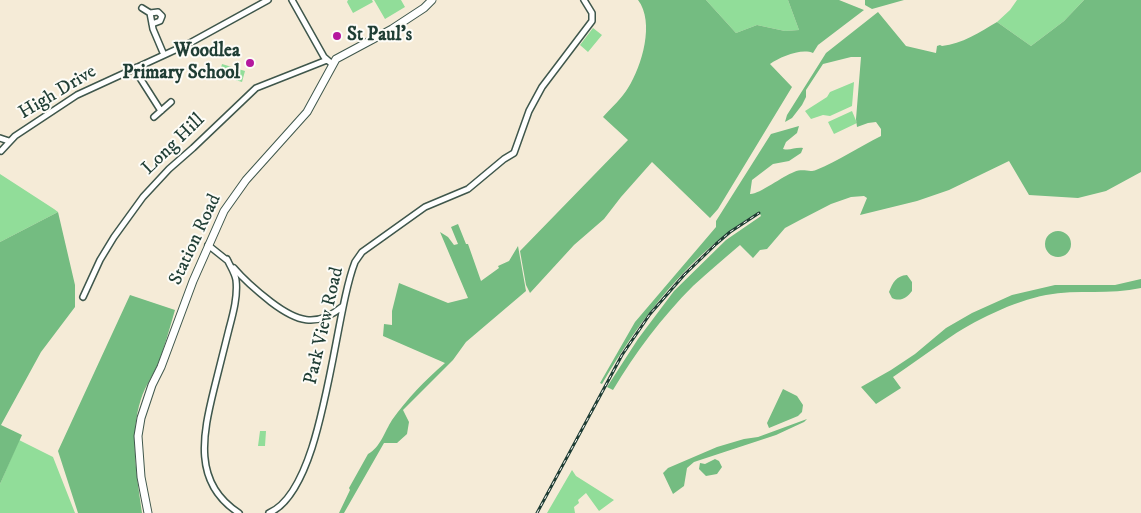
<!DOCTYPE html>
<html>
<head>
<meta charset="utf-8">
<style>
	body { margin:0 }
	canvas { display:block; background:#f5ebd7 }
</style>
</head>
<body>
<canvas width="1141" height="513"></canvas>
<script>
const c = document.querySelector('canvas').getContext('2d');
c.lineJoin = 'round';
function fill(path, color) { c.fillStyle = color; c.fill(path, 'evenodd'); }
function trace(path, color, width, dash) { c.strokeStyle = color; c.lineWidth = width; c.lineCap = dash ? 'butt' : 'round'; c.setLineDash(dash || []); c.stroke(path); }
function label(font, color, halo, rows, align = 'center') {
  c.font = font + ' "IM FELL DW Pica",serif'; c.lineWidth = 4; c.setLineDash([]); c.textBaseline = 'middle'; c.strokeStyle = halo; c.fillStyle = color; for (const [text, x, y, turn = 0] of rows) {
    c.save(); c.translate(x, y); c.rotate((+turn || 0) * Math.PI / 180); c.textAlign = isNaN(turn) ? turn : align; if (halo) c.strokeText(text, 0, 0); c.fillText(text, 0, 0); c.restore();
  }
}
const green = new Path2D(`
	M348,0H372L373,2L353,13L347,2Z
	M374,0H401L405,7L385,19Z
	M706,0H788L799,30L785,31L757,25L736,33Z
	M1017,0H1084L1064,21L1031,46L997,22L1010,10Z
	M593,28L602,35L588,52L580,45Z
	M222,64L245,71L242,82L219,75Z
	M854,82L852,106L830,116L823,115L811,119L805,111L827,97L830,92Z
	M852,111L857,123L834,134L828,122Z
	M0,174L54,209L58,212L0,242Z
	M260,431H266L265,446H258Z
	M19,440L53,457L75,513H0V484Z
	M572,470L576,476L614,500L599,511L586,493L578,500L579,503L574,507L575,513H547Z`);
const forest = new Path2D(`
	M638,0H706L736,33L757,25L785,31L799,30L788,0H839L864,10L818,45L813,53C801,48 780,57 770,64L792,87L718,209L710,218L652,162L621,197L604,219L574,245L530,293L526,285L520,251L628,140L603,117C611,108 622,98 628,88C642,66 655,22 638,0Z
	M865,0H904L872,9L865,5Z
	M1084,0H1141V172L1106,191L1078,198L1029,195L1009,161L949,190L917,201L860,215L867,198L864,196L851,197L831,204L800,220L785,228L767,249L760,250L753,258L740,245C724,259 708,272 693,286C662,317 635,353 613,390L607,387L638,339L674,291L726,240L761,216L759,212C691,252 641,317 602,384L600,383L635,322L716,227V221L771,134L799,126L797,133L786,142L783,149C790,151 795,147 803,148L801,153L789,161L773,164L752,180L750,194C758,195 783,176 794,172C804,168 809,173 816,170C838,161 859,147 881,136V129L876,122L868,123L857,127L856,119L861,57H851L823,64L806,90V97L802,105L792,118L785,122L787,115L826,53L878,12L906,46L936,53L937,46L940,45L942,46C962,44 980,32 997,22L1031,46L1064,21Z
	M58,212L75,285V307L41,352L1,425L22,435L0,484V242Z
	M458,224L466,244H468L481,281L499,268L498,266L509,261L518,246L526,291L466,342L453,360L403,410L409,422L407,434L397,443H384L344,513H339L350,490L349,488L368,454C380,448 385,431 392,420C407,399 425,380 445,363L383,336L384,324L392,325V311L399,283L448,303L468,298L440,232L448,237L454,245L458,244L451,227Z
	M1045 244a13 13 0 1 1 26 0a13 13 0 1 1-26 0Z
	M907,275L912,282V291C907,298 900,302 892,298L889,292C893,282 896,276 907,275Z
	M1141,279V288C1110,295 1078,289 1046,295C1014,301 973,321 946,340C928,352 911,365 893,377L901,388L876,404L861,387L891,370L915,354L946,328L972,313L1012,295L1055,285H1115Z
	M130,295L175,310C170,327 165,345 159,361C154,374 145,386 141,399C129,436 137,476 142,513H78L58,451Z
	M783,389L797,396L803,405L802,412L798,416L769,428L767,423Z
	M807,419L804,422L776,435L694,462L687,468L684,486L673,494L663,473L668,468L717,447L744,439L758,437Z
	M715,459L719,461L722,467L717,474L706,476L699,469L700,463L705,464Z`);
const street = new Path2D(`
	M292,0L324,57L332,64
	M142,8L150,13L153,29L164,55
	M150,13L158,12L162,16L160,21L152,24
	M137,67L140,78L161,111
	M154,117L171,102
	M0,138L9,141
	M1,151L15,136L77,95L188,44L268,0
	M208,245L228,261
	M227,259C230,266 235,273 236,280C238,296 233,314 229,329C224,349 219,369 214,389C203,434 192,483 239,513
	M234,268C245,281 257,291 271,302C296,321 316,329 343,306
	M83,297L100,260L114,237L143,197L169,169L193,148L256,88L327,60
	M269,513C325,489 333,318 355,262L362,252L425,207L468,189L504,159L514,153L529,111L542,87L592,21V13L584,0`);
const secondary = new Path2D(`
	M148,513L141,477L138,436L141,418L152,385L161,367L193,281L224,211L246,180L307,112L336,59L392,29L424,8L432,0`);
const rail = new Path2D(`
	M537,513L622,355L650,314L684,275L716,244L730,232L759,213`);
const markers = [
	[337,36,5,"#b5179e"],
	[250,63,5,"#b5179e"]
];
const poiNames = [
	["St Paul's",347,36],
	["Woodlea",240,52,"right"],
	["Primary School",240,74,"right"]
];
const streetNames = [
	["High Drive",58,93,-31],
	["Long Hill",174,145,-44],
	["Station Road",196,240,-65],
	["Park View Road",325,326,-77]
];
fill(green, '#91dd99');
fill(forest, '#74bc81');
trace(street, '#3f574c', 8);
trace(secondary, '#3f574c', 9);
trace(street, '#fff', 5);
trace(secondary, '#fff', 7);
trace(rail, '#1f3d34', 3);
trace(rail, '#fdfcf7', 1, [4]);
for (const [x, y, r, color] of markers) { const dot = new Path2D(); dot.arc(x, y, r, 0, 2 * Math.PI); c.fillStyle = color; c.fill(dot); trace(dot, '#fdfcf7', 2); }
label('bold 19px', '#1f3d34', '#fdfcf7', poiNames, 'left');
label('19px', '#1f3d34', '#fdfcf7', streetNames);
</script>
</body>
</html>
